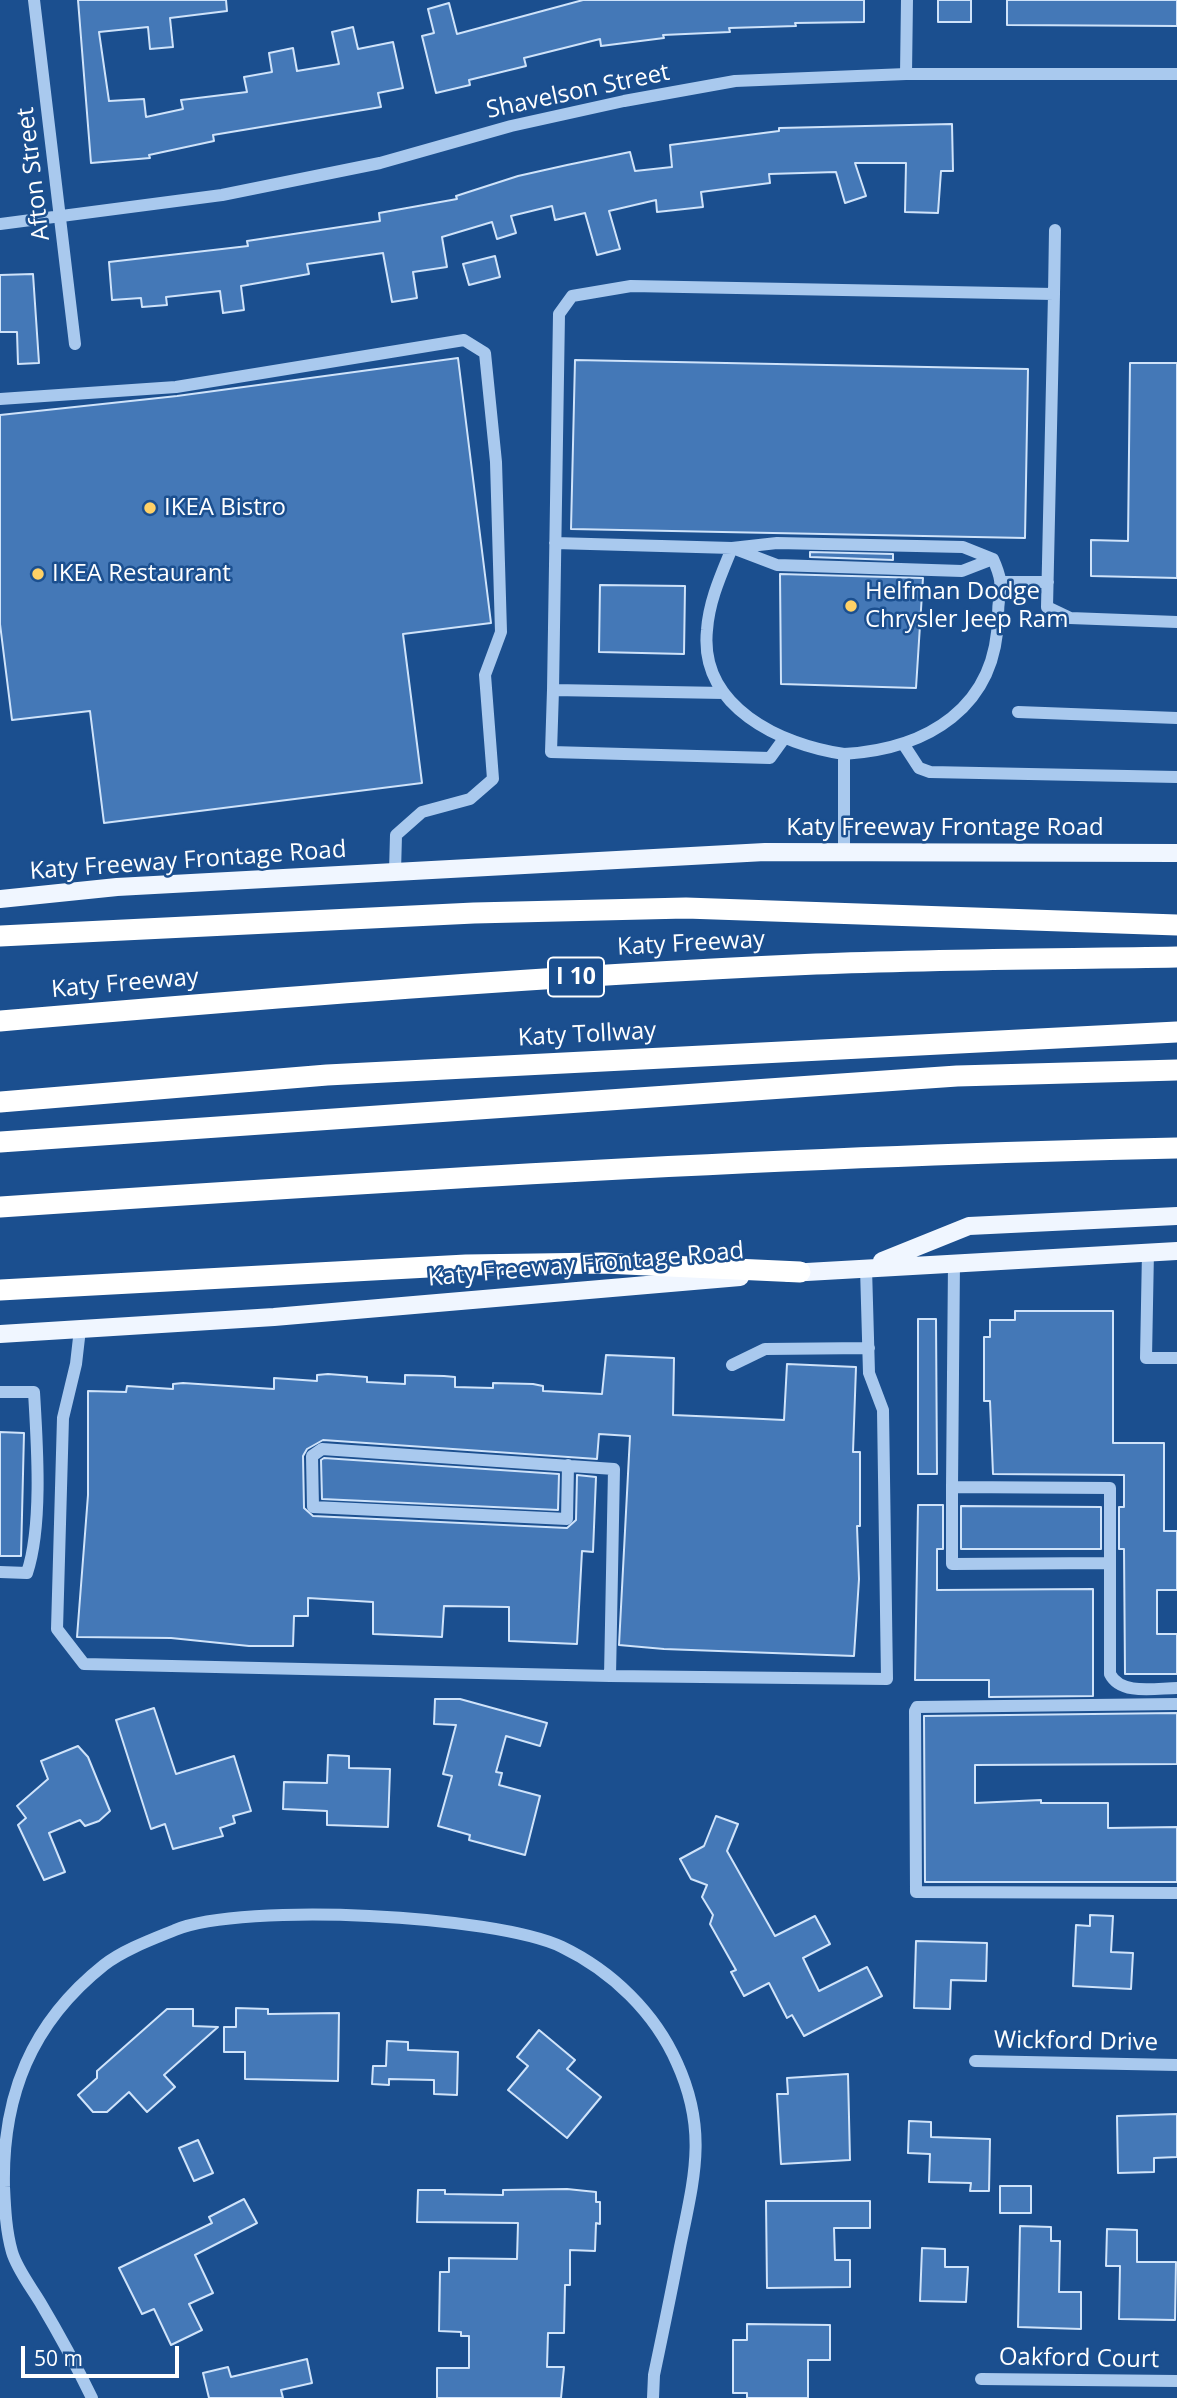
<!DOCTYPE html>
<html>
<head>
<meta charset="utf-8">
<style>
	body { margin:0 }
	#map { position:relative; width:1177px; height:2398px; overflow:hidden; background:#1b4f8f; font-family:"Open Sans",sans-serif }
	canvas { display:block }
	.scale { position:absolute; left:21px; top:2346px; width:158px; height:32px; box-sizing:border-box; border:4px solid #fff; border-top:0; padding-left:9px; font-size:21px; line-height:24px; white-space:nowrap; color:#fff; -webkit-text-stroke:5px #1b4f8f; paint-order:stroke }
</style>
</head>
<body>
<div id="map">
<canvas width="1177" height="2398"></canvas>
<div class="scale">50 m</div>
</div>
<script>
const c = document.querySelector('canvas').getContext('2d');
c.lineJoin = 'round';
function fill(path, color) { c.fillStyle = color; c.fill(path, 'evenodd'); }
function trace(path, color, width, dash) { c.strokeStyle = color; c.lineWidth = width; c.lineCap = dash ? 'butt' : 'round'; c.setLineDash(dash || []); c.stroke(path); }
function label(font, color, halo, rows, align = 'center') {
  c.font = font + ' "Open Sans",sans-serif'; c.lineWidth = 5; c.setLineDash([]); c.textBaseline = 'middle'; c.strokeStyle = halo; c.fillStyle = color; for (const [text, x, y, turn = 0] of rows) {
    c.save(); c.translate(x, y); c.rotate((+turn || 0) * Math.PI / 180); c.textAlign = isNaN(turn) ? turn : align; if (halo) c.strokeText(text, 0, 0); c.fillText(text, 0, 0); c.restore();
  }
}
const building = new Path2D(`
	M78,0H226L227,11L170,18L173,47L150,49L148,27L99,32L109,101L144,99L146,117L183,109L181,100L247,92L244,77L272,72L269,53L293,48L297,71L339,64L332,32L353,27L358,49L393,42L403,88L378,93L381,107L213,135L214,141L149,155L150,158L91,163Z
	M583,0H864V22L795,23L796,26L729,28L730,32L663,35L664,38L601,46L600,39L524,58L526,66L469,80L470,85L436,93L422,36L434,33L428,9L449,3L457,34Z
	M938,0H971V22H938Z
	M1007,0H1177V26L1007,25Z
	M952,124L953,171H941L938,213L905,212L906,163H855L866,196L845,203L836,172L769,174L770,183L701,192L703,207L657,212L656,200L609,211L620,249L597,255L585,213L555,220L552,206L511,216L516,233L497,239L492,222L442,237L447,267L413,272L417,298L392,302L383,253L307,264L309,274L241,286L244,310L223,313L220,291L166,297L167,305L142,307L141,298L112,300L109,262L248,246L247,241L380,221L379,213L457,199L456,196L518,176L567,165L630,152L635,171L672,167L670,145L779,131V128Z
	M495,256L500,277L469,285L463,264Z
	M33,274L39,363L18,364L17,332H0V275Z
	M458,358L491,623L403,634L422,783L104,823L90,711L12,720L0,624V415L177,396Z
	M575,360L1028,369L1025,538L571,529Z
	M1130,363H1177V578L1091,576V540L1128,541Z
	M810,552L893,554V560L810,557Z
	M780,574L923,578L916,688L781,684Z
	M600,585L685,586L684,654L599,652Z
	M1015,1311H1113V1443H1164V1531H1177V1590H1157V1634H1177V1674H1125L1124,1549H1119V1507H1124V1475L993,1474L990,1401H984V1337H990V1320H1015Z
	M918,1319H936L937,1474H918Z
	M606,1355L674,1358L673,1415L742,1418L784,1420L787,1364L856,1367L853,1452H860V1526H857L859,1579L854,1656L664,1649L619,1645L630,1436L599,1434L597,1459L323,1440L307,1449L303,1456L304,1508L313,1516L567,1528L576,1520L577,1475L596,1477L593,1552L582,1551L577,1644L509,1641V1607L444,1606L442,1637L373,1634V1602L308,1598V1616H294L293,1646H249L171,1638L77,1637L88,1495V1391L126,1392L127,1386L173,1389V1384L183,1383L274,1389V1378L317,1381V1375L328,1374L367,1377V1382L405,1384V1375L444,1376L455,1377V1387L493,1388V1383L533,1384L543,1386V1391L602,1394Z
	M0,1432L24,1433L21,1556H0Z
	M324,1458L559,1474L558,1510L322,1499L321,1460Z
	M918,1505H943V1549H937V1590L1093,1589V1696L989,1697V1680H915Z
	M961,1506L1101,1507V1549H961Z
	M435,1699H460L547,1723L540,1746L506,1736L496,1772L502,1773L499,1785L540,1796L525,1855L469,1840L470,1835L438,1826L452,1776L443,1774L456,1725L434,1724Z
	M154,1708L176,1774L234,1756L251,1811L233,1816L235,1823L220,1828L223,1836L173,1849L165,1824L151,1829L116,1720Z
	M1177,1713V1764L975,1765V1803L1041,1800V1803H1108V1828L1177,1827V1882H925L924,1716Z
	M78,1746L88,1757L110,1811L99,1821L85,1826L80,1820L49,1833L65,1872L44,1880L18,1825L26,1818L17,1806L48,1779L41,1761Z
	M328,1755L349,1756V1768L390,1769L388,1827L327,1825V1811L283,1809L284,1782L327,1783Z
	M716,1816L738,1824L727,1851L775,1936L815,1916L830,1944L803,1958L819,1991L867,1967L882,1996L804,2036L792,2015L787,2018L769,1983L744,1996L731,1972L736,1970L710,1924L713,1915L702,1897L707,1885L691,1879L680,1859L704,1846Z
	M1090,1915L1113,1916L1111,1952L1133,1953L1131,1989L1073,1986L1076,1925L1090,1926Z
	M916,1941L987,1943L986,1981L951,1980L950,2009L914,2008Z
	M236,2008L268,2009V2014L339,2013L338,2081L245,2079V2052H224V2027H236Z
	M167,2009H193V2026L218,2027L164,2075L175,2087L147,2112L129,2092L107,2112H93L78,2095L97,2078V2071Z
	M539,2030L575,2060L567,2069L601,2097L567,2138L508,2090L528,2066L517,2057Z
	M387,2041L408,2042V2050L458,2052L457,2095L434,2094V2080L389,2079V2085L372,2084L373,2066H386Z
	M848,2074L850,2160L781,2164L777,2094H788L787,2078Z
	M1177,2114V2157L1154,2158V2172L1118,2173L1117,2116Z
	M909,2121L931,2122V2137L990,2139L989,2191H970L971,2183L929,2182L930,2154L908,2153Z
	M198,2140L213,2173L194,2181L179,2148Z
	M1000,2186H1031V2213H1000Z
	M567,2189L596,2192V2202H600V2224L596,2223L595,2251L570,2250V2285H565L564,2333H548L547,2367H564L561,2398H437V2368H469V2336H461V2332L439,2331L440,2272H449V2258L517,2259L518,2223L417,2222L418,2190H445V2194L503,2195V2190Z
	M244,2199L257,2223L195,2255L213,2293L189,2304L202,2330L171,2345L154,2309L142,2314L119,2268L212,2223L209,2217Z
	M766,2201H870V2228H834L835,2260H850V2287L767,2288Z
	M1020,2226L1051,2227V2241H1060L1059,2292H1081V2329L1018,2327Z
	M1107,2229L1137,2230V2262H1176L1175,2320L1119,2319L1120,2266H1106Z
	M922,2248L945,2249V2267H968L966,2302L920,2301Z
	M747,2324L830,2325V2360H808V2398H747V2393H733V2340H747Z
	M307,2359L312,2383L281,2390L283,2398H209L203,2373L228,2367L231,2377Z`);
const minor = new Path2D(`
	M34,0L75,344
	M906,74L907,0
	M0,224L222,195L380,163L511,126L624,101L735,81L906,74H1177
	M1054,294L1055,230
	M0,399L176,387L464,340L485,353L496,462L501,632L485,675L493,779L470,799L422,812L396,835L395,872
	M555,543L732,548C721,575 709,601 707,630C699,707 781,745 844,754V852
	M732,548L777,543L963,547L993,559C1006,588 998,588 998,616C997,708 927,749 844,754
	M735,549L777,565L962,571L993,559
	M1003,582H1048
	M553,690L551,752L770,758L783,740
	M724,693L553,690L559,314L572,296L631,286L1054,294L1047,607L1070,618L1177,622
	M1018,712L1177,718
	M904,745L919,768L930,772L1177,777
	M1148,1251L1146,1358H1177
	M954,1262L952,1487L1110,1488V1674C1121,1696 1157,1688 1177,1688
	M80,1329L76,1364L63,1418L57,1629L84,1664L610,1676
	M732,1365L765,1349L869,1348
	M0,1392H34C37,1443 43,1525 27,1573L0,1572
	M568,1465L567,1519L313,1507L312,1456L322,1449L614,1469L610,1676L887,1679L883,1410L869,1373L866,1268
	M952,1487V1564L1110,1563
	M1177,1704L917,1707L915,1711L916,1892L1177,1893
	M975,2061L1177,2065
	M981,2379L1177,2381
	M92,2398C76,2365 59,2334 40,2302C31,2287 17,2269 12,2252C6,2231 5,2208 4,2187C2,2096 31,2023 104,1965C123,1950 153,1939 175,1930C244,1902 495,1915 562,1947C612,1971 655,2013 677,2063C708,2131 694,2178 680,2247C672,2289 663,2332 654,2375L653,2398`);
const major = new Path2D(`
	M0,899L117,887L765,852L1177,853
	M882,1261L969,1226L1177,1216
	M789,1273L1177,1251
	M0,1334L274,1317L740,1277`);
const highway = new Path2D(`
	M0,936L474,913L686,908L1177,925
	M0,1021C272,998 543,976 816,964C936,959 1057,959 1177,957
	M0,1102L327,1075L1177,1032
	M0,1142L957,1076L1177,1070
	M0,1207C392,1181 784,1156 1177,1148
	M0,1290L466,1265L604,1263L800,1272`);
const markers = [
	[150,508,7,"#ffd166"],
	[38,574,7,"#ffd166"],
	[851,606,7,"#ffd166"]
];
const shields = [
	[576,977,56]
];
const shieldNames = [
	["I 10",576,977]
];
const streetNames = [
	["Shavelson Street",578,92,-12],
	["Afton Street",34,174,-97],
	["Katy Freeway Frontage Road",945,828],
	["Katy Freeway Frontage Road",188,861,-4],
	["Katy Freeway",691,944,-3],
	["Katy Freeway",125,984,-5],
	["Katy Tollway",587,1035,-3],
	["Katy Freeway Frontage Road",586,1265,-5],
	["Wickford Drive",1076,2042,1],
	["Oakford Court",1079,2359,1]
];
const poiNames = [
	["IKEA Bistro",164,508],
	["IKEA Restaurant",52,574],
	["Helfman Dodge",865,592],
	["Chrysler Jeep Ram",865,620]
];
fill(building, '#4478b7');
trace(building, '#cfe3fa', 2);
trace(minor, '#a9c9ee', 12);
trace(major, '#f0f6ff', 18);
trace(highway, '#fff', 21);
for (const [x, y, r, color] of markers) { const dot = new Path2D(); dot.arc(x, y, r, 0, 2 * Math.PI); c.fillStyle = color; c.fill(dot); trace(dot, '#1b4f8f', 2.5); }
for (const [x, y, w] of shields) { const box = new Path2D(); box.roundRect(x - w / 2, y - 19.5, w, 39, 5); c.fillStyle = '#1b4f8f'; c.fill(box); trace(box, '#fff', 2); }
label('bold 23px', '#fff', null, shieldNames);
label('24px', '#fff', '#1b4f8f', streetNames);
label('24px', '#fff', '#1b4f8f', poiNames, 'left');
</script>
</body>
</html>
